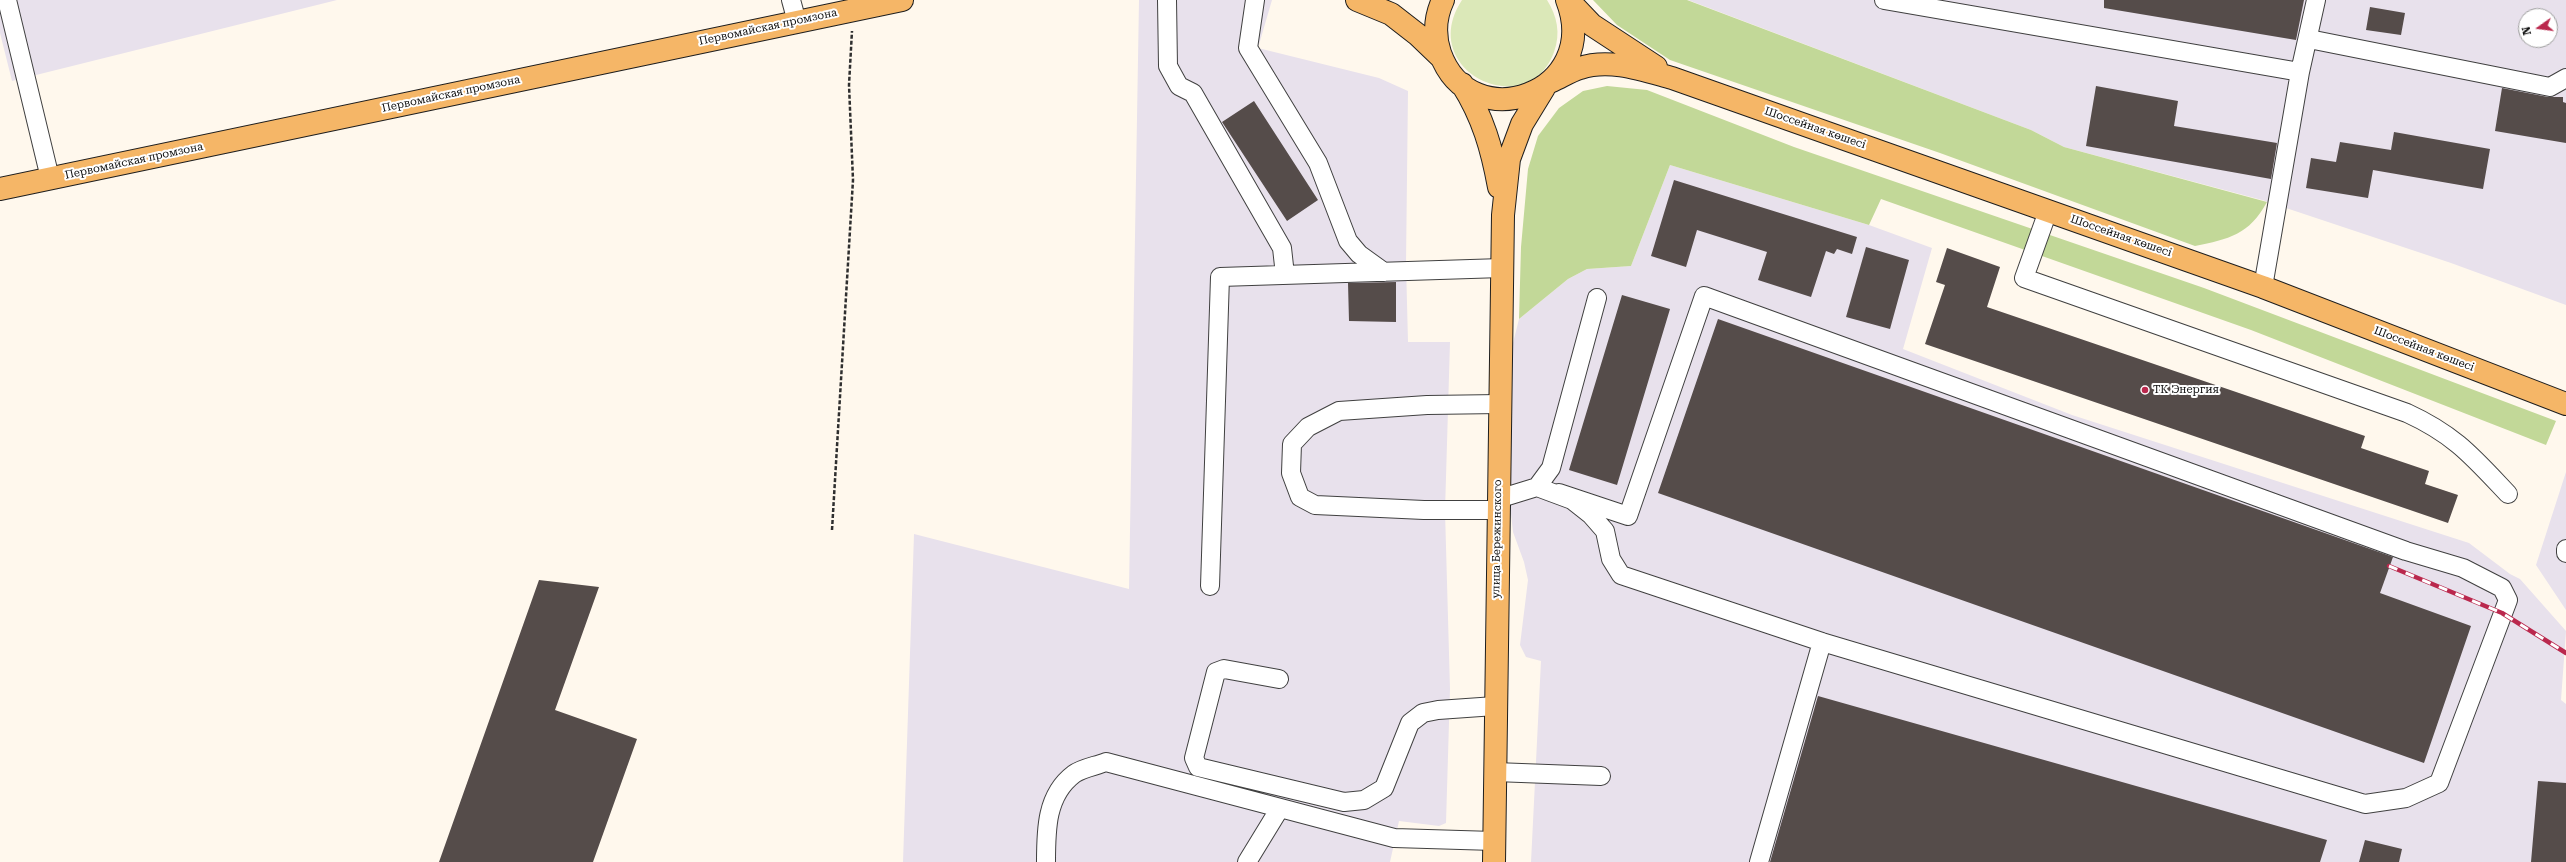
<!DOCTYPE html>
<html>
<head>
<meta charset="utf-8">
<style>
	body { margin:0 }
	#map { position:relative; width:2566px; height:862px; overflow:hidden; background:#fff8ed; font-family:"Roboto Serif",serif }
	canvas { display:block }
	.north { position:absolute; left:2518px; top:8px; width:40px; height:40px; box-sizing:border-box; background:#fff; border:1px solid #9e9e9e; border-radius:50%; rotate:256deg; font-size:11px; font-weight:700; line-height:16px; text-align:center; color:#0d0d0d }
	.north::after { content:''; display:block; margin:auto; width:14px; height:18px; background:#ba284d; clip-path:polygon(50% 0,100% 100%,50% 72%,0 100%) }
</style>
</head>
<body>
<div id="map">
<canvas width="2566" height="862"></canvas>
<div class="north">N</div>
</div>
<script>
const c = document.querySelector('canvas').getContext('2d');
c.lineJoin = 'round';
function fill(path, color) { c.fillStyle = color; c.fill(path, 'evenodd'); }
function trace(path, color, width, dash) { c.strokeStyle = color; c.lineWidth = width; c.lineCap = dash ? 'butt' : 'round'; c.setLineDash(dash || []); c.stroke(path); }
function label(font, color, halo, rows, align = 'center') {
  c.font = font + ' "Roboto Serif",serif'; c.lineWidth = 4; c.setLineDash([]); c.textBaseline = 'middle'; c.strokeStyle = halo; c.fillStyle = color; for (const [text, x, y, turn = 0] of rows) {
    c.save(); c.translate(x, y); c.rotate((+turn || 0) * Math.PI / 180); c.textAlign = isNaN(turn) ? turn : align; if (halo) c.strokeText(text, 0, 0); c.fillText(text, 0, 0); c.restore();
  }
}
const industrial = new Path2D(`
	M0,0H337L12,81L0,33Z
	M1139,0H1272L1258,48L1379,78L1408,91L1406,264L1408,342H1450L1445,511L1450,689L1446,823L1439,826L1399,821L1390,862H903L914,534L1129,589Z
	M1688,0H2566V305L2451,263L2262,200L2064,147L2031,130ZM2526,16H2550V40H2526Z
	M1670,165L1869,225L1932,248L1903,349L2072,415L2469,543L2510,574L2520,579L2566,631L2561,700L2566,704V862H1531L1541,661L1526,657L1520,645L1528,580L1524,562L1513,532L1509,496L1512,347L1519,319L1568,279L1587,269L1631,266Z
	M2566,472V610L2536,565Z`);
const green = new Path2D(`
	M1462,0H1547C1557,16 1561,33 1554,52C1528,124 1415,71 1462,0Z`);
const forest = new Path2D(`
	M1593,0H1687L2031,130L2064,147L2267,202C2249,235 2229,239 2195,246L1940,153L1670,60L1617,25Z
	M1607,86L1647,90L1794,147L2204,288L2556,421L2546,445L2251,330L1881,199L1869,225L1670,165L1631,266L1587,269L1568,279L1519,319L1521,247L1528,169L1538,136L1559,108L1583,91Z`);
const building = new Path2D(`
	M2104,0H2304L2296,40L2104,8Z
	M2370,7L2405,13L2401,35L2366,30Z
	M2096,86L2178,101L2174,126L2277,143L2271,179L2086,146Z
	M2502,88L2548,97H2563V102L2566,103V143L2495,131Z
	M1254,101L1318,200L1287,221L1222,122Z
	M2394,132L2490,149L2483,189L2373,170L2368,198L2306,188L2311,158L2336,162L2340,142L2391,150Z
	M1674,180L1857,237L1852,254L1837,249L1834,254L1826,251L1811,297L1758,280L1767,252L1697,230L1686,267L1651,256Z
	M1866,247L1909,260L1890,329L1846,317Z
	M1947,248L2000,267L1987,307L2365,436L2361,448L2429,471L2425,484L2458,495L2448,523L1925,344L1945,285L1936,282Z
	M1396,282V322L1349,321L1348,283Z
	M1622,295L1670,309L1617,485L1569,470Z
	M1718,319L2393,557L2380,593L2471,626L2424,763L1658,493Z
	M539,580L599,587L555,710L637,739L593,862H439Z
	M1818,696L2327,840L2320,862H1770Z
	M2538,781L2566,783V862H2531Z
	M2365,840L2402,849L2399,862H2359Z`);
const path = new Path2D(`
	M832,530L853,180L849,85L852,31`);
const minor = new Path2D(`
	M7,0L50,178
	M791,0L797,22
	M1167,0L1168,66L1179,86L1193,93L1282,248L1285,275
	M1255,0L1248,48L1318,163L1348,241L1359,254L1384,272
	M1884,0L2300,72L2263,287
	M2309,39L2550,87L2566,78
	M2300,72L2316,0
	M2048,211L2024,278L2407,413C2455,435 2473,457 2508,494
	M1537,487L1572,500L1591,515L1605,531L1611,559L1621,575L1822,642L2365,804L2406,798L2439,783L2508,600L2502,588L2463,568L2406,551L1704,296L1628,516L1559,493
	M1498,499L1537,487L1551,468L1597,298
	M1498,510H1424L1315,505L1300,497L1291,473L1292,444L1308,427L1339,411L1427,405L1500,404
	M2566,549V553
	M1210,586L1220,277L1502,268
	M1279,679L1224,669L1216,672L1194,758L1198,767L1344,802L1364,800L1384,788L1410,723L1423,713L1438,710L1495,706
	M1495,772L1601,776
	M1046,862C1046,830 1046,795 1074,774C1082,768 1096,766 1106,762L1394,838L1494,841
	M1247,862L1280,808
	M1759,862L1822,642`);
const major = new Path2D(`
	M1357,0L1391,14L1418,35L1442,58
	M1443,0C1435,17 1434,35 1440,53C1471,140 1603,93 1567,0
	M1569,1L1592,25L1656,67
	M1552,81C1561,77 1570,71 1580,68C1610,58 1643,70 1672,78L2263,287L2566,404
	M1462,84C1483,117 1492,149 1499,187
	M0,189L902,0
	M1494,862L1503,215L1509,159L1522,124L1544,88`);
const rail = new Path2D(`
	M2389,566L2502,613L2566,653`);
const markers = [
	[2145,390,4,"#ba284d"]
];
const streetNames = [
	["Первомайская промзона",768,27,-12],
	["Первомайская промзона",451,94,-12],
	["Шоссейная көшесі",1815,128,19],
	["Первомайская промзона",134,161,-12],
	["Шоссейная көшесі",2121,236,19],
	["Шоссейная көшесі",2424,349,21],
	["улица Бережинского",1497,539,-89]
];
const poiNames = [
	["ТК Энергия",2153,390]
];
fill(industrial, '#e8e1ec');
fill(green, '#dbe8b8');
fill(forest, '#c2d898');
fill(building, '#554c4a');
trace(minor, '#404040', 20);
trace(major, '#1e1e1e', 24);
trace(path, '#2f2f2f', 2.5, [4, 2]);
trace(minor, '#fff', 18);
trace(major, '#f5b667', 22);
trace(rail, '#ba284d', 4.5);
trace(rail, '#fff', 3, [9]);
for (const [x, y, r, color] of markers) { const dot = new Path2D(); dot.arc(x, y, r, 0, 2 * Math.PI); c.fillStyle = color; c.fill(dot); trace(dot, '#fff', 1.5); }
label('11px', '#0d0d0d', '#fff', streetNames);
label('11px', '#0d0d0d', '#fff', poiNames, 'left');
</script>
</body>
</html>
